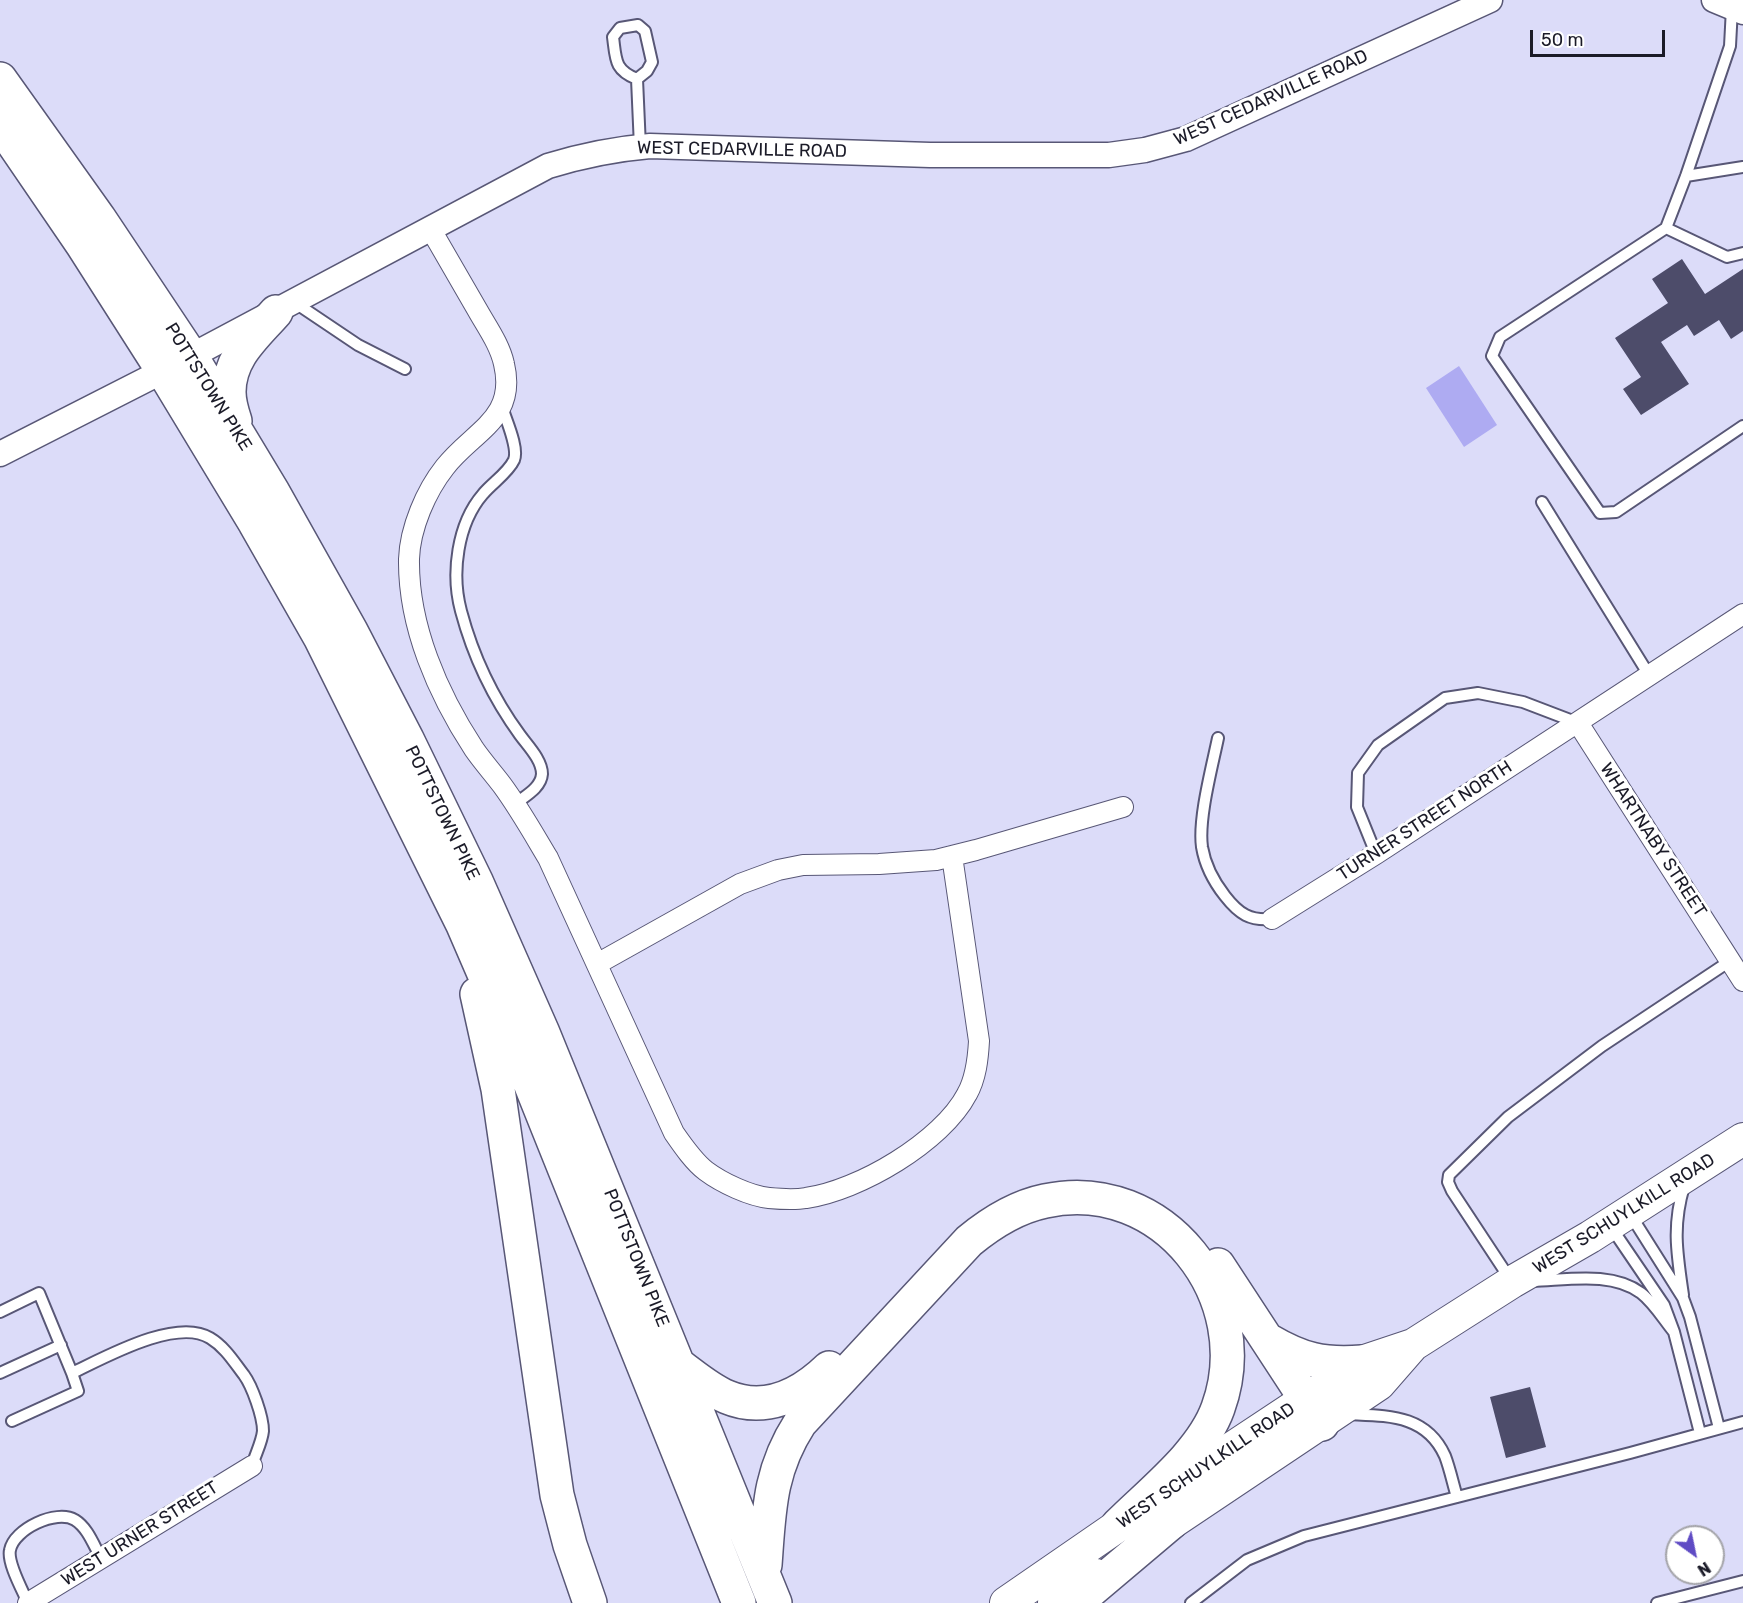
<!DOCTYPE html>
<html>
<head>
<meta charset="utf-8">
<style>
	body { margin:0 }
	#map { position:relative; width:1743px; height:1603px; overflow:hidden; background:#dcdcf9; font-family:Rubik,sans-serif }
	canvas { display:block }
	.north { position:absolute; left:1665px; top:1525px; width:60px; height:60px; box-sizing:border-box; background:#fff; border:2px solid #a4a4a9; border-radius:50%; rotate:147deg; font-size:16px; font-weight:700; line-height:24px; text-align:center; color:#1b1b28 }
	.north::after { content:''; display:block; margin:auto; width:21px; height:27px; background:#5f4bc4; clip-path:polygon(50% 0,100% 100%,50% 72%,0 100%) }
	.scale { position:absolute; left:1530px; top:30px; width:135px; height:27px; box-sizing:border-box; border:3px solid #1b1b28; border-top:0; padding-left:8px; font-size:18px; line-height:21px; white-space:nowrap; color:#1b1b28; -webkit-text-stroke:4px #fff; paint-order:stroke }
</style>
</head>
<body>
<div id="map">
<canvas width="1743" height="1603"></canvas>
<div class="north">N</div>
<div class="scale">50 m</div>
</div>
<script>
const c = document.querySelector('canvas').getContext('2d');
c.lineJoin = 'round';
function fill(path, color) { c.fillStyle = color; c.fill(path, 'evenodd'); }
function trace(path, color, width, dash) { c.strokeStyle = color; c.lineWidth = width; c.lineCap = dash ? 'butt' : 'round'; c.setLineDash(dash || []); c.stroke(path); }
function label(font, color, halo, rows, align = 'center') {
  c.font = font + ' Rubik,sans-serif'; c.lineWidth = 6; c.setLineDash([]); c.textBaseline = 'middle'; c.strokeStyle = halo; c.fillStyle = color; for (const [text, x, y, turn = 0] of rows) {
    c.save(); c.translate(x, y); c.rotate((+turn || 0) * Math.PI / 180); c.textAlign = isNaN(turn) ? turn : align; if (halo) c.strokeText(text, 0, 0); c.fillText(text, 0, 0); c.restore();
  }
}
const green = new Path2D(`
	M1459,366L1497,425L1464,447L1426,388Z`);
const building = new Path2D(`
	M1682,259L1705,294L1743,269V331L1731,339L1719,320L1694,336L1687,325L1661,342L1689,384L1641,415L1623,389L1641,377L1615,338L1668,303L1652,279Z
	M1530,1387L1546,1447L1506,1458L1490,1397Z`);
const service = new Path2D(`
	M1732,8L1730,46L1686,176L1666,228L1500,337L1492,356L1600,513L1616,512L1743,426
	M637,79L647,71L652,62L645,31L638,25L620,28L613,37C616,59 614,70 637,79L640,147
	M1686,176L1743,167
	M1666,228L1727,257L1743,253
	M294,302L358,345L405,369
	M502,407C506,420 519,448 514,460C508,473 492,483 483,494C457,524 451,574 461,611C473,656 493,698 520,735C528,746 542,760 542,774C541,788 525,796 515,804
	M1542,502L1649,675
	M1218,738C1212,767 1198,819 1202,847C1205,865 1214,882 1225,896C1239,914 1250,921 1272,919
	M1376,854L1357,807L1358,773L1378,745L1445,698L1478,693L1523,702L1578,723
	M1630,1214L1683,1298L1690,1317L1719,1428
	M1611,1227L1664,1305L1674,1332L1700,1433
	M1510,1279L1452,1191L1448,1182L1449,1175L1508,1117L1602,1046L1730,961
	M1533,1281C1567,1280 1612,1271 1641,1293C1654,1303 1664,1320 1674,1332
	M1683,1295C1677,1254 1672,1226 1684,1186
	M0,1312L39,1293L72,1373C104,1358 176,1317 210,1338C225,1347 234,1362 244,1375C252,1386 263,1416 263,1431C262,1442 255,1455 252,1466
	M0,1373L61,1345
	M1348,1414C1387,1416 1426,1414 1445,1456C1450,1469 1453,1484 1457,1497
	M12,1421L78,1391L72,1373
	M28,1603C23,1591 7,1563 10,1550C14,1529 56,1509 75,1520C88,1528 94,1546 101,1558
	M1191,1603L1247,1560L1304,1536L1630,1453L1743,1422
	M1657,1603L1743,1581`);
const minor = new Path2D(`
	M430,228C446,256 462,283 478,311C487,327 500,345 504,364C517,419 473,431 445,467C426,491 410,528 409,559C408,626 438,694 474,749C483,762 493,773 502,785C519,808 533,833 548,858L674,1133C683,1146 694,1162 706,1171C722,1183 750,1196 769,1198C780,1199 795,1200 806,1198C858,1191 942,1142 967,1094C976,1078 978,1059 979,1041L952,856
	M1578,723L1743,981
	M1272,919L1376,854L1743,614
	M597,964L740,884L778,870L803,865L879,864L936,860L976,850L1123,807
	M28,1603L252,1466`);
const tertiary = new Path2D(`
	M1714,0L1743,12
	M0,454L163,371L548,166C584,155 614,149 650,146L930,155H1109L1145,150L1186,139L1490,0`);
const primary = new Path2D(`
	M1149,1538L1379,1384L1413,1345
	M1006,1603L1196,1472L1362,1362L1413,1345L1512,1282L1590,1237L1743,1139
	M1054,1603L1096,1575`);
const trunk = new Path2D(`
	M0,79L99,218L191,356
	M0,124L82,244L163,371`);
const motorway = new Path2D(`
	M191,356L273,492L351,631L407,739L476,881L543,1033L775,1603
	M163,371L255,523L320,637L463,925L514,1043L739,1603
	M235,421C232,412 229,402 229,392C229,357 254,337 276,312
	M477,994L498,1089L557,1495L570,1545L590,1603
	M1218,1265L1322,1424
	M1268,1340C1302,1360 1323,1365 1362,1362
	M680,1366C695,1377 710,1390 727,1397C765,1413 801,1395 829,1368
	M765,1565C769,1511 769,1471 800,1423L969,1241C992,1222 1016,1207 1045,1201C1163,1175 1258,1298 1218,1408C1202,1453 1151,1492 1118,1525
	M1076,1603L1172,1522`);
const streetNames = [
	["WEST CEDARVILLE ROAD",1271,98,-24],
	["WEST CEDARVILLE ROAD",742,150,1],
	["POTTSTOWN PIKE",208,387,58],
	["POTTSTOWN PIKE",442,813,64],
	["TURNER STREET NORTH",1425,821,-33],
	["WHARTNABY STREET",1653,840,57],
	["WEST SCHUYLKILL ROAD",1624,1214,-32],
	["POTTSTOWN PIKE",636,1258,68],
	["WEST SCHUYLKILL ROAD",1206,1466,-34],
	["WEST URNER STREET",140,1534,-32]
];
fill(green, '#aeabf2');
fill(building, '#4d4c6a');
trace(service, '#585776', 14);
trace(minor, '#585776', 22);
trace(tertiary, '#585776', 27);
trace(primary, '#585776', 34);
trace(trunk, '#585776', 36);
trace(motorway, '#585776', 36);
trace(service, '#fff', 10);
trace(minor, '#fff', 20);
trace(tertiary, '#fff', 24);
trace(primary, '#fff', 32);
trace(trunk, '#fff', 33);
trace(motorway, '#fff', 33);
label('18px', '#1b1b28', '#fff', streetNames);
</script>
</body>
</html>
